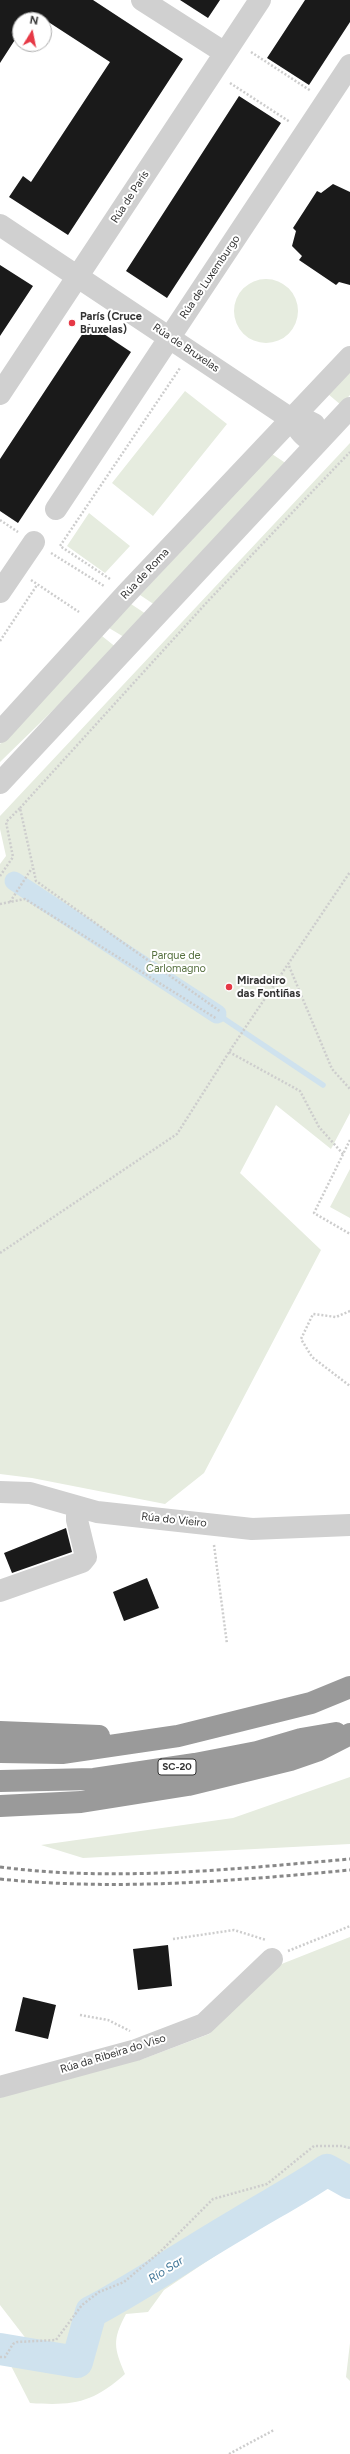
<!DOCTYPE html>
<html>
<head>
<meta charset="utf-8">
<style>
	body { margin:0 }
	#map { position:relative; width:350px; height:2454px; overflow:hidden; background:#fff; font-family:Figtree,sans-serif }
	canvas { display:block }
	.north { position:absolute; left:12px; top:12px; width:40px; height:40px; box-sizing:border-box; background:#fff; border:1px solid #adadad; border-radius:50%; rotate:10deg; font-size:11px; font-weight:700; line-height:16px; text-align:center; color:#333 }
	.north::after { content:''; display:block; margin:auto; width:14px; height:18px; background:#e63946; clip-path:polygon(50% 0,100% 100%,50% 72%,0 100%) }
</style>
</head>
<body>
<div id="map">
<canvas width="350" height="2454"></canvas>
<div class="north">N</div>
</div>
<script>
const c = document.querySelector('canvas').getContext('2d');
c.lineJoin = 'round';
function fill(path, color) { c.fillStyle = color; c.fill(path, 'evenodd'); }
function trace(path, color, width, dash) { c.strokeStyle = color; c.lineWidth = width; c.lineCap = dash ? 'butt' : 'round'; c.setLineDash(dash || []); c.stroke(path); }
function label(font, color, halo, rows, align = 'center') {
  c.font = font + ' Figtree,sans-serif'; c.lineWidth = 4; c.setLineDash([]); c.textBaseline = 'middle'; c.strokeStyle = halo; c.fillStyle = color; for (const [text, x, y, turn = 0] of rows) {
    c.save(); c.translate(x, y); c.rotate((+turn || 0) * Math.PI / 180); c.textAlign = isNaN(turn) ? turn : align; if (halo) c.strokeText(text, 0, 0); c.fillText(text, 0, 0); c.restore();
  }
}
const green = new Path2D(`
	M234 311a32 32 0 1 1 64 0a32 32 0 1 1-64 0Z
	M350,370V395L341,405L328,394Z
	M185,391L227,424L153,516L112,483Z
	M350,443V1113L331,1149L276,1105L240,1173L321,1250L204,1473L165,1504L32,1478L0,1474V864L6,856L0,829V816Z
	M272,454L287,464L155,605L140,595Z
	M89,513L130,546L105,573L67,546Z
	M131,604L146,614L124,637L109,628Z
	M102,636L117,648L0,762V744Z
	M350,1169V1218L330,1207Z
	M350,1777V1844L83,1858L41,1845L233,1818Z
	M350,1937V2191L327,2181L164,2290L148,2312L126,2314C112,2340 114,2348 125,2374C93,2403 73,2406 30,2403L8,2360L0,2359V2338L27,2340L0,2305V2092L143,2059L209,2034L279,1965Z
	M350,2343V2381L346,2377Z`);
const stream = new Path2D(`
	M217,1014L323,1085`);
const canal = new Path2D(`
	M14,881L217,1014`);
const river = new Path2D(`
	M0,2349L77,2362L91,2312C142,2285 188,2253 238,2224C267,2206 298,2190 327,2170L350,2183`);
const building = new Path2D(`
	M0,0H93L183,59L68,235L9,197L23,176L31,182L110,62L33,12L28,20H20V32L0,63Z
	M180,0H220L208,18Z
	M305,0H350V22L309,85L267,58Z
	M239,96L281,123L167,298L126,271Z
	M333,184L350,192V285L339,282L336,285L299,260L302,256L292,246L296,231L293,228L317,191L321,193Z
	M0,265L33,286L0,336Z
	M89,324L131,352L18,523L0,511V459Z
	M66,1528L72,1552L12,1573L4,1553Z
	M147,1578L159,1608L124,1621L113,1592Z
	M168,1945L172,1986L138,1990L133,1949Z
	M23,1997L56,2005L48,2039L15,2031Z`);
const path = new Path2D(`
	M251,52L311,91
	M230,83L290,122
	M0,520L18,532
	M51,553L104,586
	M110,579L60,546L180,368
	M31,580L79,612
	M0,641L37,585
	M20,808L209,600L350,452
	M0,876L13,857L6,822L20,808L36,881L221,1012
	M10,902L32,868
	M0,904L25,899L217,1019
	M289,966L332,1069L350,1089
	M229,1052L300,1091L319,1127L343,1154
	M350,1140L314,1213L350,1234
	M0,1253L177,1134L233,1046L350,872
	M350,1311L336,1317L313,1314L301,1339L312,1357L350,1386
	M214,1545L227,1644
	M173,1939L234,1930L266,1940
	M288,1951L350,1926
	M80,2015L108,2020L130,2031
	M0,2357H5L13,2344L17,2342L56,2340L82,2305L99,2292L124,2282L161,2251L213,2199L267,2184L314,2146H342L350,2148
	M229,2454L274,2430`);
const minor = new Path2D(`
	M142,0L225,53
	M0,225L285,415C301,425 297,439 319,441L314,424L306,420L292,419
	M0,394L260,0
	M56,509L350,65
	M0,592L34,542
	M0,732L126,594L350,357
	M0,783L350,408
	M0,1492L30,1493L97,1512L252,1529L350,1525
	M0,1591L82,1562L86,1557L77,1520V1507
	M0,2087L136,2050L204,2024L272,1959`);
const highway = new Path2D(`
	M0,1732L99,1736
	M0,1752L62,1753L178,1736L311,1703L350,1687
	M0,1781L94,1779L195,1764L257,1752L301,1739L336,1733
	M0,1806L81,1802L188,1785L290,1760L319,1750L350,1734`);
const rail = new Path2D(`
	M0,1867C116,1882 234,1869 350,1859
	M0,1879C117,1891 233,1881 350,1870`);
const markers = [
	[72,323,4,"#e63946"],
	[229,987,4,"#e63946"]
];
const shields = [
	[177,1767,38]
];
const shieldNames = [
	["SC-20",177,1767]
];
const streetNames = [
	["Rúa de París",130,197,-57],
	["Rúa de Luxemburgo",210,277,-56],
	["Rúa de Bruxelas",186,348,34],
	["Rúa de Roma",145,574,-47],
	["Rúa do Vieiro",174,1520,6],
	["Rúa da Ribeira do Viso",113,2054,-17]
];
const poiNames = [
	["París (Cruce",80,317],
	["Bruxelas)",80,330],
	["Miradoiro",237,981],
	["das Fontiñas",237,994]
];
const parkNames = [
	["Parque de",176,956],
	["Carlomagno",176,969]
];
const waterNames = [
	["Río Sar",166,2270,-32]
];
fill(green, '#e6ecdf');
trace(stream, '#cfe2ee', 5.5);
trace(canal, '#cfe2ee', 19);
trace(river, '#cfe2ee', 32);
fill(building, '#1a1a1a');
trace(path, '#cdcdcd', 2.5, [2, 2]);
trace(minor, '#d0d0d0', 22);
trace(highway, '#9a9a9a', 22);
trace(rail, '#888', 3, [4, 3]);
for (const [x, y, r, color] of markers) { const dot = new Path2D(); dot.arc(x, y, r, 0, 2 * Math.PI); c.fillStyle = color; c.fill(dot); trace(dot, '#fff', 1.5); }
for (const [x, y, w] of shields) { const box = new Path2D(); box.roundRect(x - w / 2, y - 8, w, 16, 3); c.fillStyle = '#fff'; c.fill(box); trace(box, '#333', 1); }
label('bold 10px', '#333', null, shieldNames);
label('11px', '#333', '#fff', streetNames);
label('bold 11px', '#333', '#fff', poiNames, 'left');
label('11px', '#56703f', '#fff', parkNames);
label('italic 12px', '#3f7597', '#fff', waterNames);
</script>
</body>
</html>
